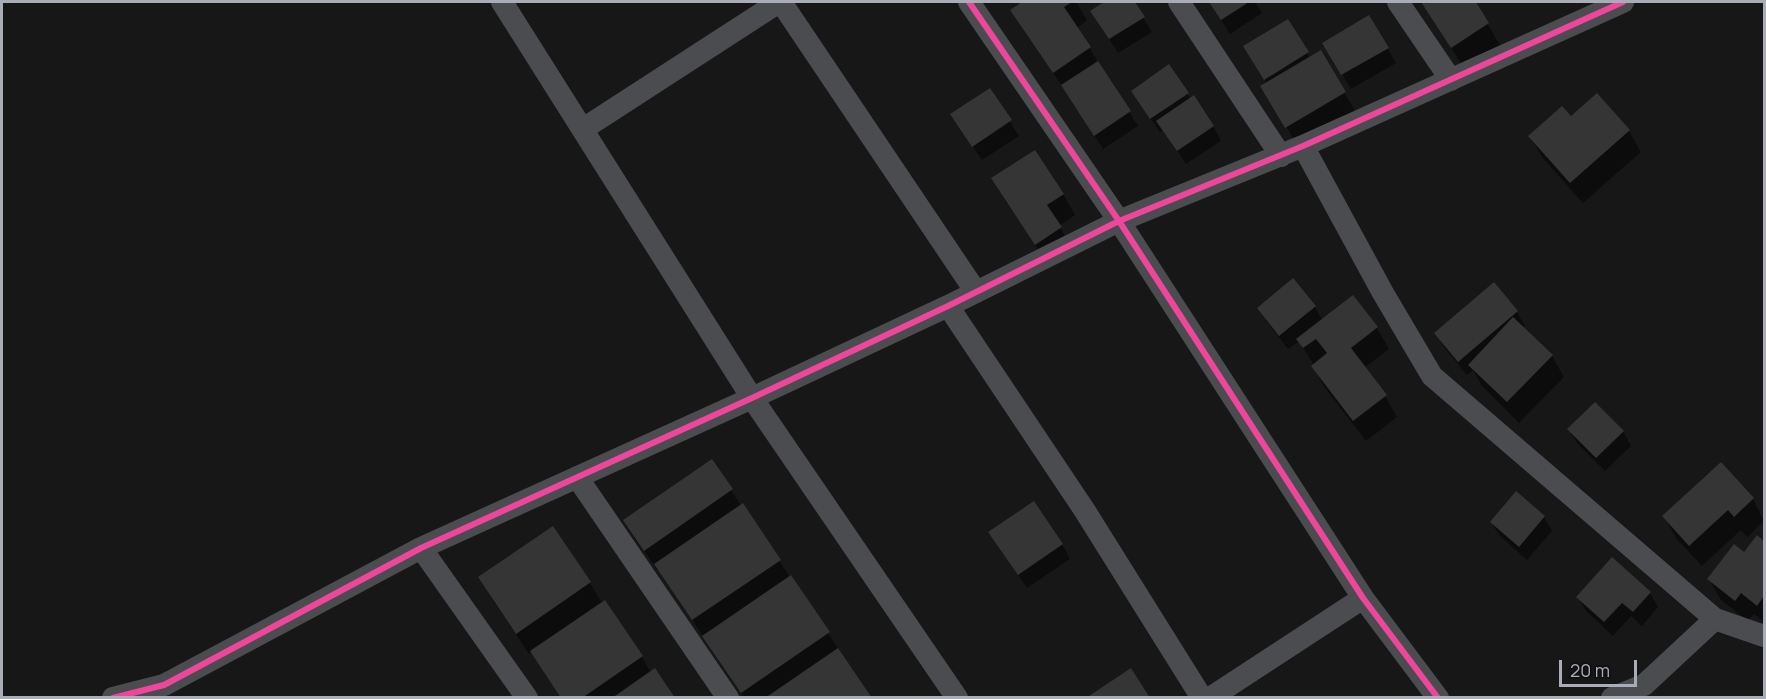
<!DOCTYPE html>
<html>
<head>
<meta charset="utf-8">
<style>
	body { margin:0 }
	#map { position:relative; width:1766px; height:699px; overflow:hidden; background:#171717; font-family:Manrope,sans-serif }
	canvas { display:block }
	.frame { position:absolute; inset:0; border:3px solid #a8adb8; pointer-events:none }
	.scale { position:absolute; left:1559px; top:660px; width:78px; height:27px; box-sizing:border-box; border:3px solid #a8adb8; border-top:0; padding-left:8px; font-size:18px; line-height:21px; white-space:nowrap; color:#a8adb8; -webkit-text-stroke:4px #111113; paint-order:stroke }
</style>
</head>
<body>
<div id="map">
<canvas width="1766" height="699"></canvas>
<div class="frame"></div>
<div class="scale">20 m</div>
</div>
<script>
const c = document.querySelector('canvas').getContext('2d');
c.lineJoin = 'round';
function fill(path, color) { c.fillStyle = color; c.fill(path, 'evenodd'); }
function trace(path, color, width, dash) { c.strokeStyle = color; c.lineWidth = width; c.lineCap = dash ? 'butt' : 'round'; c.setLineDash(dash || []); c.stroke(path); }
const shadow = new Path2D(`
	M1025,2H1076L1087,20L1077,28L1138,126L1103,149L1067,93L1024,31L1012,10Z
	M1107,2H1133L1152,32L1118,53L1092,11Z
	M1210,2H1255L1262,13L1230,34Z
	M1422,2H1476L1475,3L1500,45L1464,68Z
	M1369,17L1396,63L1351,89L1324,43Z
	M1288,21L1310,58L1320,52L1357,114L1299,148L1262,86L1267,83L1245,47Z
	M989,90L1019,136L982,160L961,129Z
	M1187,94L1213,126L1221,141L1186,164L1163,130L1160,132L1141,105Z
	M1597,95L1629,131L1641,152L1583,203L1542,157L1530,136L1570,119Z
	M1063,194L1075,215L1059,226L1073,249L1049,265L1005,200Z
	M1293,280L1315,307L1322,320L1353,297L1377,328L1389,349L1364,368L1385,396L1397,417L1366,441L1325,388L1313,367L1314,365L1299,341L1288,349L1267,322L1258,308Z
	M1494,284L1517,312L1525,326L1523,328L1552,356L1564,377L1519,423L1482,386L1473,370L1467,375L1444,347L1436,333Z
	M1569,430L1623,431L1631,446L1605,471L1578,444Z
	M1721,464L1753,499L1764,521L1747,537L1741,530L1702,566L1676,538L1664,516Z
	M731,490L741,506H742L828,633L870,698H744L659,570L658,571L637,541L625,520Z
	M1544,517L1552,531L1527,560L1500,536L1491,522Z
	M553,528L590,583L602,603L642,657L651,673L673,698H561L532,652L529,654L492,599L480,578Z
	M1757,537L1764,543V622L1754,614L1748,621L1721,600L1709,579L1744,554Z
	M1062,544L1070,559L1027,588L999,547Z
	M1650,593L1658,607L1642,626L1631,616L1613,636L1586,611L1578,597Z`);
const building = new Path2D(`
	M1022,2H1072L1064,7L1091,47L1053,73L1010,10Z
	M1104,2H1135L1145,17L1109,39L1090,11Z
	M1209,2H1249L1221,20Z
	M1421,2H1476L1489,23L1451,48Z
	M1369,15L1389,48L1341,75L1322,43Z
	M1288,19L1309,52L1264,80L1243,46Z
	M1321,50L1346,92L1285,128L1260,86Z
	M1098,61L1131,111L1094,136L1061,85Z
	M1169,64L1189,93L1150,119L1131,91Z
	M990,88L1012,120L972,147L950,114Z
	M1597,93L1630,130L1570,183L1528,136L1562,106L1571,116Z
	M1194,95L1214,126L1177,151L1156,121Z
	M1035,150L1064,194L1047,205L1062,227L1035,245L991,178Z
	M1293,278L1316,306L1279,336L1257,308Z
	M1494,282L1518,311L1458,362L1434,333Z
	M1353,295L1378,327L1351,348L1387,395L1353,421L1311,366L1327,353L1316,339L1303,348L1296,339Z
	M1513,317L1553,355L1507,402L1468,365Z
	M1595,402L1624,431L1596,458L1567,429Z
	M712,459L733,489L644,551L623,520Z
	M1721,462L1754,498L1734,517L1728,510L1689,546L1662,516Z
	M1516,491L1545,516L1519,547L1490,522Z
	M1034,501L1063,544L1018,575L988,532Z
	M743,503L781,560L692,620L654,564Z
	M553,526L591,582L516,634L478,577Z
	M1757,535L1764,541V596L1757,606L1741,593L1735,601L1707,579L1734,544L1744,552Z
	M1612,557L1651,592L1633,612L1622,603L1604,622L1576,597Z
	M791,575L830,632L741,693L702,636Z
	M605,600L643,656L582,698H561L530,651Z
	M838,648L872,698H765Z
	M655,668L675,698H612Z
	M1131,668L1150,698H1086Z`);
const street = new Path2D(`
	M502,2L752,398L957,698
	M781,2L976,292
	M969,2L1119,221L1363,598L1438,698
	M1179,2L1281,156
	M1398,2L1451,80
	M583,129L779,2
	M1303,146L1383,293L1432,376L1715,619L1764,636
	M948,306L1085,511L1202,698
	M577,477L728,698
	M421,548L527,698
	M113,698L164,685L421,548L752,398L948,306L1119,221L1303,146L1623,2
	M1210,698L1363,598
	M1612,698L1644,685L1715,619`);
const cycleway = new Path2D(`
	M969,2L1119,221L1363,598L1438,698
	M113,698L164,685L421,548L752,398L948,306L1119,221L1303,146L1623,2`);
fill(shadow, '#0007');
fill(building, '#353536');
trace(street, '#4b4c50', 22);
trace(cycleway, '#ed469a', 6);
</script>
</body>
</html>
